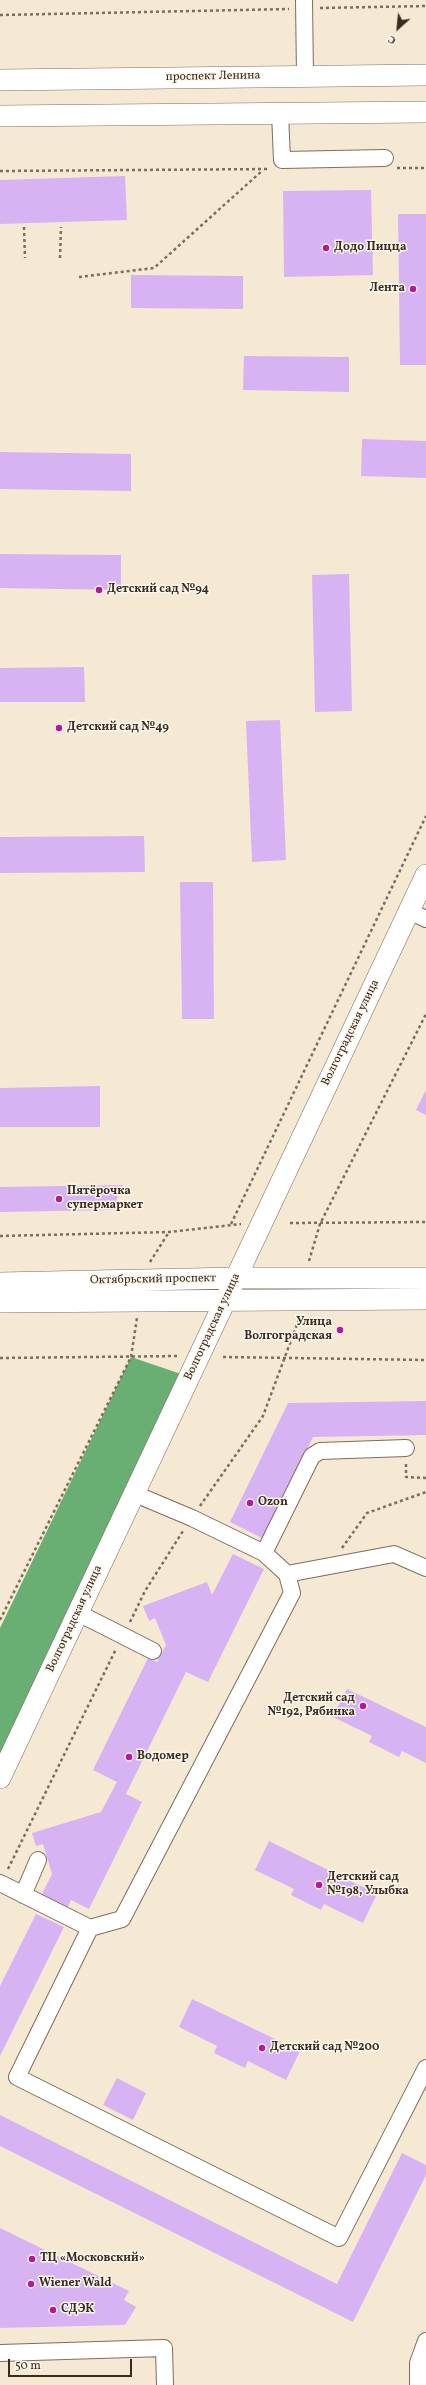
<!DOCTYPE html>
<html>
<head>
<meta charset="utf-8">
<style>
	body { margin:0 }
	#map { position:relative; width:426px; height:2385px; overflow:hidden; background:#f6e9d4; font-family:Vollkorn,serif }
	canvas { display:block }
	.north { position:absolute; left:378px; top:8px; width:40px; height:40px; -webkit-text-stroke:3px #fbf7ec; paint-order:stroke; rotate:207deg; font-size:11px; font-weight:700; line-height:16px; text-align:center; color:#3b2a1e }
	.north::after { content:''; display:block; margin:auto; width:14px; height:18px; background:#3b2a1e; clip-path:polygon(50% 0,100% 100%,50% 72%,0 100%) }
	.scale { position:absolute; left:8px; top:2359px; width:124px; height:18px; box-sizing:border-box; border:2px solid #3b2a1e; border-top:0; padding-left:5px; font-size:12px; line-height:14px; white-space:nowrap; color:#3b2a1e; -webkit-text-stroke:3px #fbf7ec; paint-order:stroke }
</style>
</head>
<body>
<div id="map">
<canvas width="426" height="2385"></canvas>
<div class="north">С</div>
<div class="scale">50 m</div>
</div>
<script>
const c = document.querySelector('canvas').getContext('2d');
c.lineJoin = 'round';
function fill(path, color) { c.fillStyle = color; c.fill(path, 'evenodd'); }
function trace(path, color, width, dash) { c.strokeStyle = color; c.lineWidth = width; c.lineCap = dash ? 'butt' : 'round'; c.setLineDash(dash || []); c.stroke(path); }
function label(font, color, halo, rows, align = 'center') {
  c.font = font + ' Vollkorn,serif'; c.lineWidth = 3; c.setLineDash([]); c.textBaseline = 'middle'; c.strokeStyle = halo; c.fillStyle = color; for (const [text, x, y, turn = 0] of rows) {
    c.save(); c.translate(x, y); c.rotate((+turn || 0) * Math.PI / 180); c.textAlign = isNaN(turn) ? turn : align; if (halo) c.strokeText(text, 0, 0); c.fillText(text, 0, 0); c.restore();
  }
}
const forest = new Path2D(`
	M131,1357L181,1374L0,1759V1628Z`);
const building = new Path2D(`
	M125,176L127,220L0,224V180Z
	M371,190L373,275L284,277L283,191Z
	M398,214H426V365H400Z
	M131,275L243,276V309L131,308Z
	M244,356L349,357V392L243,390Z
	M362,439L426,441V478L361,476Z
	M0,452L131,454V491L0,489Z
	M0,554L121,555V590L0,588Z
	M349,574L352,711L315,712L312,575Z
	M84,667L85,702H0V668Z
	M280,720L286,860L252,862L246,721Z
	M144,836L145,872L0,873V837Z
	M180,882H213L214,1019H182Z
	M100,1086V1127H0V1088Z
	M426,1090V1115L416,1110Z
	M123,1185L112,1210L0,1212V1187Z
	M426,1401V1435L313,1437L264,1539L230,1522L288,1403Z
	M233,1554L264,1569L208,1682L186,1672L126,1794L142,1802L89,1909L71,1900L66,1911L40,1898L52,1874L43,1844L36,1846L32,1833L101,1812L117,1782L93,1770L148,1658L157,1662L166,1645L155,1618L149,1621L143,1606L207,1582L212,1595Z
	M347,1689L426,1727V1763L402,1751L399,1757L369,1742L372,1736L333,1717Z
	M269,1841L377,1894L363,1923L324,1904L321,1910L291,1895L294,1889L255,1870Z
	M36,1914L64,1927L0,2056V1986Z
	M192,1999L300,2051L286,2080L248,2061L245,2068L214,2053L217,2046L179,2027Z
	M117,2078L146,2093L133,2120L103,2105Z
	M0,2115L337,2284L402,2153L426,2165V2175L353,2322L0,2146Z
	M0,2228L129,2291L124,2300L136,2307L125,2325L0,2328Z`);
const path = new Path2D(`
	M320,8L426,6
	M0,15L289,9
	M397,168H426
	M0,171L270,169
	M24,227L25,258
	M60,258L61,227
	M79,277L154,268L263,170
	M290,1223L426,1222
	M231,1224L426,816
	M0,1236L169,1232L241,1224
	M309,1261L320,1224L426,1014
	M150,1262L169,1232
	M223,1357L426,1360
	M0,1358L179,1356
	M406,1464V1477L426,1478
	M200,1506L263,1416L299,1319
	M342,1548L367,1513L426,1492
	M0,1620L131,1357L137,1318
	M130,1622L145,1591L183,1531
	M8,1869L116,1649`);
const minor = new Path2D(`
	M304,0L305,76
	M280,113L282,160L385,158
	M409,911L426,919
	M135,1494L192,1518L264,1553L312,1456L320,1451L406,1448
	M264,1553L287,1574
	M78,1613L153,1651
	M0,1883L90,1928L17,2077L339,2238L426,2068
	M23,1895L38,1860
	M90,1928L122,1919L292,1593L287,1574L394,1554L426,1568
	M0,2353L164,2348L165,2385
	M418,2385V2363L426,2341`);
const major = new Path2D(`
	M0,80L426,75
	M0,116L426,112
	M0,1283L236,1278H426
	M0,1302L426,1299
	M0,1778L426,875`);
const markers = [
	[326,248,4,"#b5179e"],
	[413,289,4,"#b5179e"],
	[99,590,4,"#b5179e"],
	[59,728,4,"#b5179e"],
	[59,1199,4,"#b5179e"],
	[340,1330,4,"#b5179e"],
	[250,1503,4,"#b5179e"],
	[363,1706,4,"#b5179e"],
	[129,1757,4,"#b5179e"],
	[319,1885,4,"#b5179e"],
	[262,2048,4,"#b5179e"],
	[32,2259,4,"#b5179e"],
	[31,2284,4,"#b5179e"],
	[53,2310,4,"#b5179e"]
];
const streetNames = [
	["проспект Ленина",213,77,-1],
	["Волгоградская улица",351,1033,-64],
	["Октябрьский проспект",153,1280,-1],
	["Волгоградская улица",213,1327,-65],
	["Волгоградская улица",75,1619,-65]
];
const poiNames = [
	["Додо Пицца",334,248],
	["Лента",405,289,"right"],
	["Детский сад №94",107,590],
	["Детский сад №49",67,728],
	["Пятёрочка",67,1192],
	["супермаркет",67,1206],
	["Улица",332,1323,"right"],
	["Волгоградская",332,1337,"right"],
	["Ozon",258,1503],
	["Детский сад",355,1699,"right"],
	["№192, Рябинка",355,1713,"right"],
	["Водомер",137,1757],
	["Детский сад",327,1878],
	["№198, Улыбка",327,1892],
	["Детский сад №200",270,2048],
	["ТЦ «Московский»",40,2259],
	["Wiener Wald",39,2284],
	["СДЭК",61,2310]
];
fill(forest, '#69af74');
fill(building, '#d7b3f4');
trace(minor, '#7c6d5e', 18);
trace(major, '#7c6d5e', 22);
trace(path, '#7c6d5e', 2.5, [3, 3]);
trace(minor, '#fff', 16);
trace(major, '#fff', 21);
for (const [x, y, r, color] of markers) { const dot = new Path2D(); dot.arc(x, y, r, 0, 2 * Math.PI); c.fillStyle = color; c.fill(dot); trace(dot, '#fbf7ec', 1.5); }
label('12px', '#3b2a1e', '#fbf7ec', streetNames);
label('bold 12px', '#3b2a1e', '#fbf7ec', poiNames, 'left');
</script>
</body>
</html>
